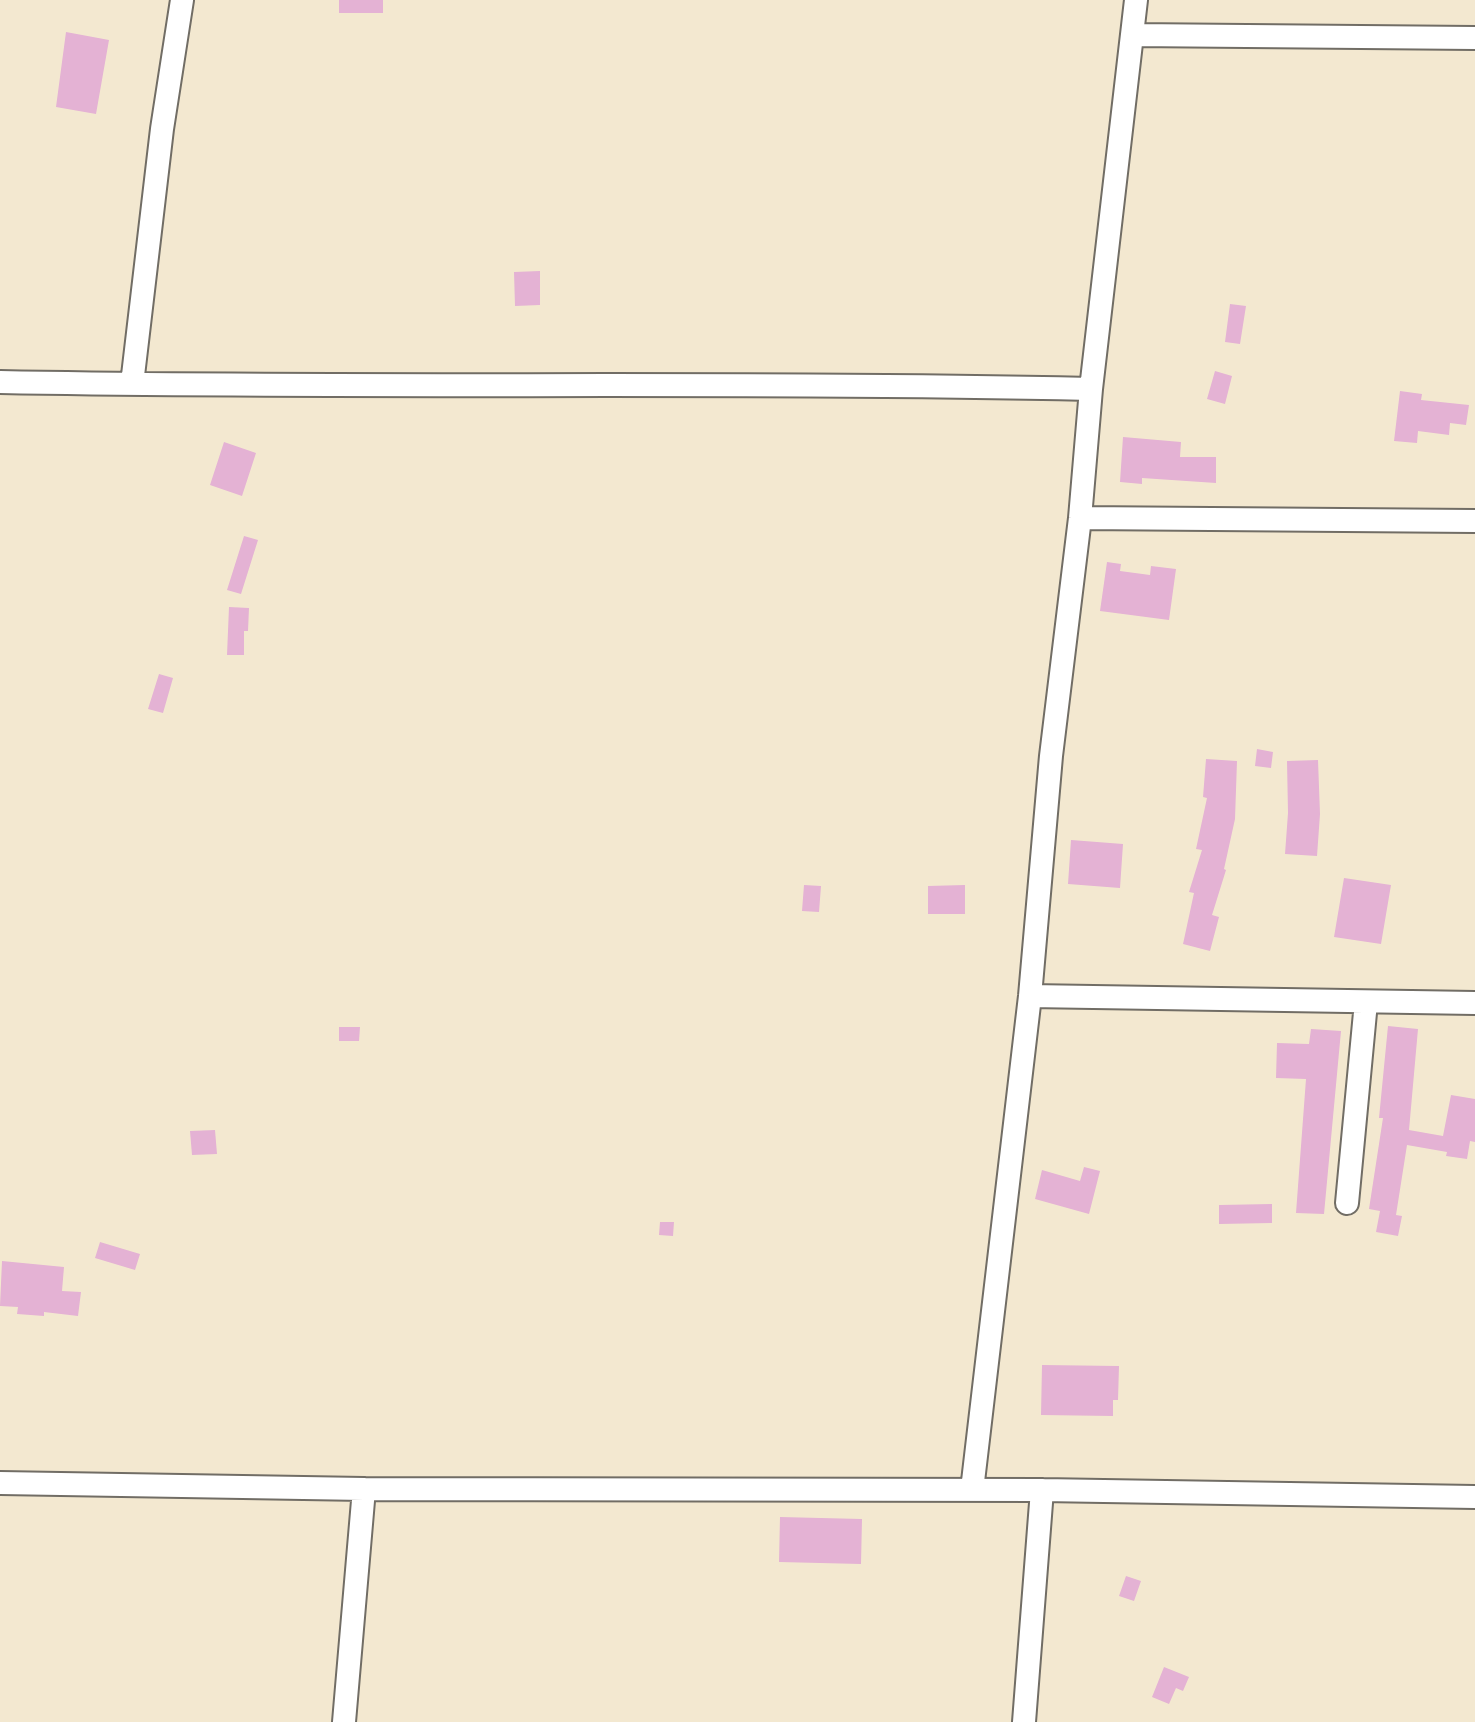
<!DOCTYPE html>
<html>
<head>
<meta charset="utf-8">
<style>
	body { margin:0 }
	canvas { display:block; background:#f3e8d0 }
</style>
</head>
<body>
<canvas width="1475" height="1722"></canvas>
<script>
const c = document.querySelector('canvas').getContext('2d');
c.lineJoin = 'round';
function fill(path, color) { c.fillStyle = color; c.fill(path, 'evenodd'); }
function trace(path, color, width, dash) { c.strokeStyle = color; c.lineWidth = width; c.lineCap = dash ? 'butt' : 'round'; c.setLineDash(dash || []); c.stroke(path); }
const building = new Path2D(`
	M339,0H383V13H339Z
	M66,32L109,40L96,114L56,107Z
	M540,271V305L515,306L514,272Z
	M1230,304L1246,306L1240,344L1225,342Z
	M1215,371L1232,376L1225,404L1207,399Z
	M1400,391L1422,394L1421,400L1469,405L1466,425L1450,423L1449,435L1418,431L1417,443L1394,441Z
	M1123,437L1181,442L1180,457H1216V483L1142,478V484L1120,482Z
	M224,442L256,453L242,496L210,485Z
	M244,536L258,540L241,594L227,590Z
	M1107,562L1121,564L1120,571L1150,575L1151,566L1176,569L1169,620L1100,611Z
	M229,607L249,608L248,631H244V655H227Z
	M159,674L173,678L163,713L148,709Z
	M1257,749L1273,752L1271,768L1255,766Z
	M1206,759L1237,761L1235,819L1224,869L1226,870L1212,915L1219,917L1210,951L1183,944L1194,893L1189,892L1202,850L1196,849L1207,798L1203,797Z
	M1318,760L1320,814L1317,856L1285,854L1288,813L1287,761Z
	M1071,840L1123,844L1120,888L1068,884Z
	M1344,878L1391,885L1381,944L1334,937Z
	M804,885L821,886L819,912L802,911Z
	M965,885V914H928V886Z
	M1388,1026L1418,1029L1409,1130L1443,1136L1451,1095L1475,1099V1142L1470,1141L1467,1159L1446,1156L1447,1152L1407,1145L1396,1215L1402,1216L1398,1236L1376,1232L1380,1211L1369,1209L1383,1118H1379Z
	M339,1027H360L359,1041H339Z
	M1311,1029L1341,1031L1324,1214L1296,1213L1306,1079L1276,1078L1277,1043L1309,1044Z
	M215,1130L217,1154L192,1155L190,1131Z
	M1084,1167L1100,1171L1089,1214L1035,1199L1042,1170L1080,1181Z
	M1272,1204V1223L1219,1224V1205Z
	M660,1222H674L673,1236L659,1235Z
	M100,1242L140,1254L135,1270L95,1258Z
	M2,1261L64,1267L62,1291L81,1292L78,1316L44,1312V1316L17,1314L18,1307L0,1306Z
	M1042,1365L1119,1366L1118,1400H1113V1416L1041,1415Z
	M780,1517L862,1519L861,1564L779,1562Z
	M1126,1576L1141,1581L1134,1601L1119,1596Z
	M1164,1667L1189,1677L1183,1691L1176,1688L1169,1704L1152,1697Z`);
const minor = new Path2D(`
	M1133,35L1475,38
	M0,382C364,389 727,381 1091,389
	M132,384L162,129L182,0
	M1080,518L1475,521
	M1030,996L1475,1003
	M1347,1203L1366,1002
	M0,1483L364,1489L1042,1490L1475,1497
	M972,1490L1030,996L1051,756L1080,518L1091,389L1136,0
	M344,1722L364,1489
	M1024,1722L1042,1490`);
fill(building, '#e4b2d4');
trace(minor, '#716d65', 26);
trace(minor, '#fff', 22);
</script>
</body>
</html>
